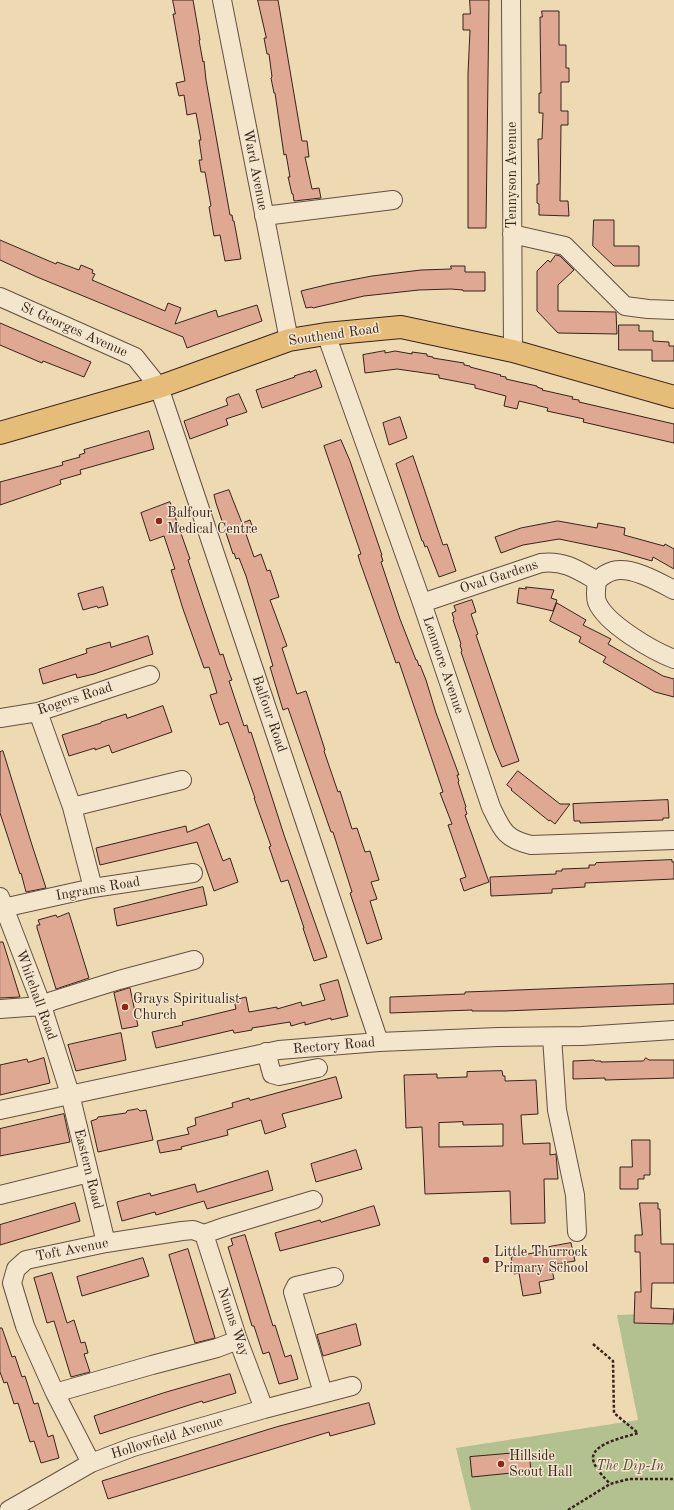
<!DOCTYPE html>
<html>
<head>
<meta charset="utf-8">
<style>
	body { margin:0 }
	canvas { display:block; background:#edd9b2 }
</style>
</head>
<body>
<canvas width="674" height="1510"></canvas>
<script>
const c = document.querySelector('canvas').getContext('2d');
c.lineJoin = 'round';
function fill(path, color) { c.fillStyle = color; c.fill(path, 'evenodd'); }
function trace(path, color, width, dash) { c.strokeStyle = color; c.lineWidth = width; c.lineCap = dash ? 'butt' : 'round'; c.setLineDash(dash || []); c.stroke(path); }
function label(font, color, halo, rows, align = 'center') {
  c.font = font + ' "Old Standard TT",serif'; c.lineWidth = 3; c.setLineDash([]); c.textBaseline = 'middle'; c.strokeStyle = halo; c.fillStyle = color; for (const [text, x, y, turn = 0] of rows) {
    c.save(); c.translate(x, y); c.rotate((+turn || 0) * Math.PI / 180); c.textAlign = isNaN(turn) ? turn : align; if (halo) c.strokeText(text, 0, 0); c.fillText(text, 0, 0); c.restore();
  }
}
const green = new Path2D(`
	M674,1313V1510H471L456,1448L638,1420L617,1315Z`);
const building = new Path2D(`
	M173,0H193L200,40H199L203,62L204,61L206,80L230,215H232L233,221H234L241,259L225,261L220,235L214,236L209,207L211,206L205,172H201L199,160H202L199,140H201L196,113L187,115L184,95L179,96L176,83L185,81L173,14H175Z
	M258,0H278L302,141H307L309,157H305L312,189L319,188L321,198L294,201L293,194H292L288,177H290L286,154L284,155L275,93H274L271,78L272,77L269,54H267L264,38H266Z
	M470,0H489L486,228H468V74L470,30H463V14H470Z
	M542,11H559V45H566V68H569V82H561V111H568V125H561L560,201H568L569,216L539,215V204L537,203V184H539L538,139H542L543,113H539V93H541L540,17H542Z
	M594,220H614V246H639V266H614L593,246Z
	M0,240L56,264L57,262L79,270L81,265L93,270L92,273L95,274L92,280L165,311L168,303L181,308L175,324L216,310L218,317L257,305L262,321L187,348L183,337L37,277L0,260Z
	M556,255L560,256L574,270L558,285V311L616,312L617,334L558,333L537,311V271L548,260L550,262Z
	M451,266H465V272H485V291H463V290L451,289L419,290L364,296L313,308L312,307L306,308L301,291L330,284L372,276L421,270L451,269Z
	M0,323L91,362L84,377L43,361L42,363L0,345Z
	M619,325H639V331H653V341L669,342V346H674V361H652V350H619Z
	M385,351V353L395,351L412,354V352L427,354V356L433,357V358L464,363V365L470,366V367L501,375L500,376L506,377V379L537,386V387L543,389L542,390L573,397L572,399L579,400V402L674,424V443L583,422L584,419L547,411L548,408L519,401L517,409L504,406L506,396L475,388V385L439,378V375L397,369L365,373L363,355Z
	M316,370L322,387L262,408L256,390L295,377L294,376L310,371V372Z
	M239,394L247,412L226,419L228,425L190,439L184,421L228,405L226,400L227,398Z
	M400,417L407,438L389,445L383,423Z
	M149,431L154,449L80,470L81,474L60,480L61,484L0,505V482L63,465L62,462L80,457L79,455L85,453L84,450Z
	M341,440L350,461L382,555H381L383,561L381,562L400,619L416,660H417L419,666L420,665L426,680L436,713L459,775H457L459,781L458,782L466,807L465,808L467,814L465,815L489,882L464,891L460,879L466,877L448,825L452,824L440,793L443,792L399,662L396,663L360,562L358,555L361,554L324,446Z
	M413,456L443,545L447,544L456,571L439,577L427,546L425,547L423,541H422L396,464Z
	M229,490L242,523L250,520L254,531L246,534L254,557L261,554L267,571L270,570L279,597L270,600L287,646L282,648L297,694L306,691L325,750L324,751L338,792L340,791L352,829L357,828L365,852L370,851L374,864L379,880L371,882L377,899L370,901L382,939L367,944L350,893L352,892L333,832H331L288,708L283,710L270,667L273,666L246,576L239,558L236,559L234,553L233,554L216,503L214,495Z
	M170,502L190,559L188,560L204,608L220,655L223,654L227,667L232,680L229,681L244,726L247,725L249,733L251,732L284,835L327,957L314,961L303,928H304L288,880L281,882L269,847L271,846L254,798H255L228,722L220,725L210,695L217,693L209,667L204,668L183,609L171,570L175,569L164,536L150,541L141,513Z
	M558,521L597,528L598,523L609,525L625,528L624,535L664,546L665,544L674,549V569L653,557L652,561L617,551L559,539L523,545L501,553L495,537L521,528Z
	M103,587L108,605L98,608L97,606L83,610L78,594Z
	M526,587L554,590L551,598L557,600L553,611L517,603L519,588L526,589Z
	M472,600L476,612L471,614L478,634L476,635L519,761L502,767L494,748L461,652L462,651L460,645L461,644L453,620L454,619L452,613L456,611L454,606Z
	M557,603L586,620L583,625L611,639L608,644L663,676L674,679V697L655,692L603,662L606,657L579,642L581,637L550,621Z
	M148,636L153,654L94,674L77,678L76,674L43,684L39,669L87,653L86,649L110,642L111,647Z
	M163,706L172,732L112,753L109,745L95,750V748L69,756L62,735L101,723V722L126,714L127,718Z
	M3,751L32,845L46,888L26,892L21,873L20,874L0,813V752Z
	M518,771L560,804H570L555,824L550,820L549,821L511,790L512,789L507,785Z
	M668,800L669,818H663V820L580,823V821H574L573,804Z
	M209,824L223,861L230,858L238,882L214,891L197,842L100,865L96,848L186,826L187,832Z
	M672,860V862H674V879L585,883V887L552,889V893L491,896L490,877L556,874V871H562V869L589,868V865H595L596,863Z
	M203,887L207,905L117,926L114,909Z
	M69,913L89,978L56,989L37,928V925H40L38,920L56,915L57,917Z
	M0,942H3L20,997L0,998Z
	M338,980L348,1016L331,1020V1018L305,1025V1022L291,1026L290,1022L252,1028V1030L235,1033H234L233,1030L156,1048L152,1032L183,1025L182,1022L236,1009L234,1000L246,997L249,1012L277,1007V1009L301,1002L302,1006L325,1000L320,985Z
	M674,984V1004L505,1011H472V1010L390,1013V997L465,994V992L493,991Z
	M130,988L138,1026L122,1029L114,993Z
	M121,1033L126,1060L76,1071L68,1045Z
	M44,1058L50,1083L0,1095V1065L27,1059L28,1062Z
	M646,1058L649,1060H674V1078L605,1080V1078L573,1079V1061L594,1060L595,1061H601V1062L643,1061Z
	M502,1071L503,1076H505V1081L536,1080L538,1114L521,1115L523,1144L550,1143V1155L556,1154L558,1179H544L545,1223L511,1224L510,1191L425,1194L422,1127L406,1128L404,1075L437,1074V1078L467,1077V1072ZM463,1122V1125L503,1124V1146L439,1147V1123Z
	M336,1077L342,1098L282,1114L286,1127L265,1134L261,1120L227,1130L228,1135L181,1147L182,1149L160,1153L157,1141L189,1134L187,1128L196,1125L195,1118L233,1107L232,1103L249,1098L250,1100Z
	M138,1109L140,1111L146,1110L153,1140L98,1152L91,1121L97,1119L98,1117L126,1113L127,1111Z
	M64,1114L70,1142L0,1156V1129Z
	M632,1140H650V1175H644V1179H638V1189H620V1167H632Z
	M356,1150L362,1169L316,1182L311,1164Z
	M268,1171L273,1190L207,1209L204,1201L156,1215L155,1212L122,1221L117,1202L150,1193L151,1196L195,1184L197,1192Z
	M75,1203L80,1221L0,1245V1225Z
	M640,1203H658V1209H660L661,1244H674V1283H652L651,1308L674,1309L673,1324L634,1323L635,1292H641L640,1252H635V1235H642Z
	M374,1206L380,1225L280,1251L275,1233L320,1220L321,1222Z
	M245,1235L273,1326L275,1325L285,1357L291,1355L298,1379L279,1384L269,1352L263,1354L254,1326H252L228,1247L233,1245L231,1239Z
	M571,1243L575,1261L551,1265L554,1279L539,1282L541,1293L523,1296L519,1273L514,1274L511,1257L550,1250L549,1247Z
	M188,1249L215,1338L195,1343L169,1255Z
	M143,1258L149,1276L82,1296L77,1277Z
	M52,1273L67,1323L74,1320L81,1343L85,1342L88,1353L84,1354L90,1372L71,1377L54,1321L47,1323L34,1278Z
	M356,1324L361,1345L323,1356L317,1335Z
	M0,1328H2L12,1357L15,1356L22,1377L25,1376L34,1404L38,1403L48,1437L53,1435L59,1458L41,1463L34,1441L30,1442L18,1403L14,1404L7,1382L4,1383L0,1372Z
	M230,1374L236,1393L203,1403L202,1401L180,1408L100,1434L94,1416L163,1393Z
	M369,1403L375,1424L330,1436L329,1432L108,1499L102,1481L276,1427Z
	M529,1452L531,1471L472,1477L470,1457Z`);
const path = new Path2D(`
	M593,1344L613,1361L614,1413L638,1433C626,1437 593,1443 593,1458C593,1467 605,1478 610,1484
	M568,1510L610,1484L629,1479H674`);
const minor = new Path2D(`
	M222,0L289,340
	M511,0L513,351
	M264,216L393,200
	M512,234L565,246L625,306L648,309L674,310
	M0,297L135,357L159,387L379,1042
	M326,334L422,603L491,807C502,830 505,839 531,845L674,840
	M674,590C659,582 631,566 613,571C606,573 602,576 597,581C596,588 595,596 597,602C606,624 653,651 674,659
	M422,603L541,563C564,560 578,570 597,581
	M38,712L72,807L93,888
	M0,718L38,712L150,675
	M72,807L182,780
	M0,897L42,1006L70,1094L106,1243
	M3,908L93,888L193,873
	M0,1009L42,1006L52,1001L119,980L194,960
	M552,1037L557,1110L575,1195L577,1232
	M266,1052L272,1074L279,1076L318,1068
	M0,1110L279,1050L379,1042L498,1037L582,1036L674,1030
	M0,1195L89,1173
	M204,1234L238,1340L264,1409
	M55,1393L152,1365L217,1348L238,1340
	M323,1393L293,1292L296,1286L334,1277
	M91,1463L55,1393L25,1326L12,1283L16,1269L26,1260L106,1243L182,1231L193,1230L204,1234L227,1226L313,1200
	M9,1510L91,1463L133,1447L264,1409L352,1386`);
const major = new Path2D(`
	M0,433L159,387L289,340L326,334L401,327L513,351L674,397`);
const markers = [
	[159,521,4,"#8f2418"],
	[125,1007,4,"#8f2418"],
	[486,1260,4,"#8f2418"],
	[501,1464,4,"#8f2418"]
];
const streetNames = [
	["Ward Avenue",255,170,79],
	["Tennyson Avenue",512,175,-90],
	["St Georges Avenue",74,330,24],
	["Southend Road",334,335,-8],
	["Oval Gardens",499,577,-18],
	["Lenmore Avenue",443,665,71],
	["Rogers Road",75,699,-18],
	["Balfour Road",269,714,71],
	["Ingrams Road",98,889,-10],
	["Whitehall Road",36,995,70],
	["Rectory Road",334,1046,-5],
	["Eastern Road",88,1169,76],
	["Toft Avenue",72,1250,-11],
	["Nunns Way",233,1322,71],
	["Hollowfield Avenue",167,1438,-17]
];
const poiNames = [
	["Balfour",167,513],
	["Medical Centre",167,529],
	["Grays Spiritualist",133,999],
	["Church",133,1015],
	["Little Thurrock",494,1252],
	["Primary School",494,1268],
	["Hillside",509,1456],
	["Scout Hall",509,1472]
];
const parkNames = [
	["The Dip-In",630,1466]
];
fill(green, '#b3c090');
fill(building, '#dea892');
trace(building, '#38231b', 1);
trace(minor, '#655041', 20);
trace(major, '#38231b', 24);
trace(path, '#38231b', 2.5, [3, 2]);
trace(minor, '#f3e6cd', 18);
trace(major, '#e6bc79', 22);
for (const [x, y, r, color] of markers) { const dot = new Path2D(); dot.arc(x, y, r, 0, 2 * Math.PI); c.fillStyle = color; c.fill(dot); trace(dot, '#f3e6cd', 1.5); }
label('14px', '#38231b', '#f3e6cd', streetNames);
label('14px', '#38231b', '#f3e6cd', poiNames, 'left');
label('italic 14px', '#574a38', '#f3e6cd', parkNames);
</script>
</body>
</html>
